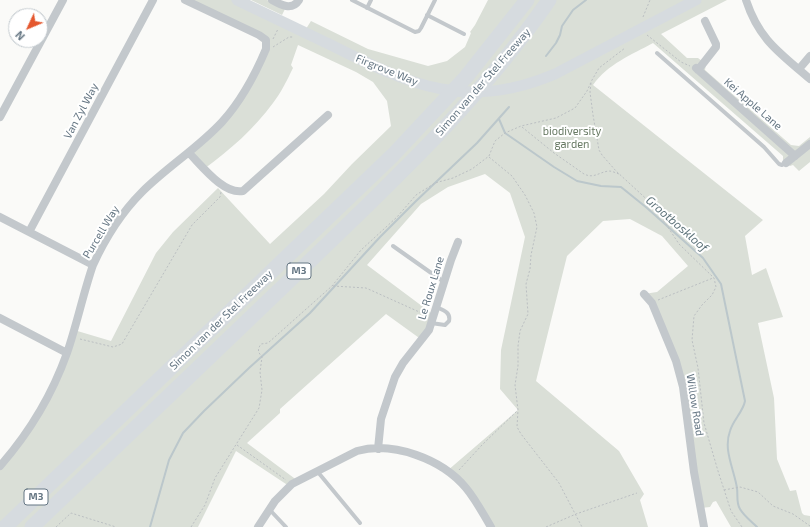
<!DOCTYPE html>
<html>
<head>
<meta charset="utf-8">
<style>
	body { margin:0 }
	#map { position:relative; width:810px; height:527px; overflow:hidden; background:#fafaf8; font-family:"Exo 2",sans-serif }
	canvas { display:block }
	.north { position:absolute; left:8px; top:8px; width:40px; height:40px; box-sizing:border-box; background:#fff; border:1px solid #c1c8cd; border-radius:50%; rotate:226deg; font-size:11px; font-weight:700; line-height:16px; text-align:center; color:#657683 }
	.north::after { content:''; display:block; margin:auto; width:14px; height:18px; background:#e4572e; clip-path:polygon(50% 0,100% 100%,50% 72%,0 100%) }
</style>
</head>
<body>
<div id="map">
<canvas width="810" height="527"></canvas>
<div class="north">N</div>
</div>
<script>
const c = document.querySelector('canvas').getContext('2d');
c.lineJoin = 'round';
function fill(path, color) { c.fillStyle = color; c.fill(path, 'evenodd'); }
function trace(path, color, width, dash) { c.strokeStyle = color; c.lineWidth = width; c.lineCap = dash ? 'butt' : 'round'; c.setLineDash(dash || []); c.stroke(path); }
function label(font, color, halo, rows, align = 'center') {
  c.font = font + ' "Exo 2",sans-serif'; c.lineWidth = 4; c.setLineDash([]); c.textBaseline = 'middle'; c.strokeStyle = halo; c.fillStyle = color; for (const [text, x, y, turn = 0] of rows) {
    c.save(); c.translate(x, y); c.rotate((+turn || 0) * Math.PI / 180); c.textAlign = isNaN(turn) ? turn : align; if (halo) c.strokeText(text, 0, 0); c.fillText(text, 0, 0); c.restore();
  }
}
const green = new Path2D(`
	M185,0H237L304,32L311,21L368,49L428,66L447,61L465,47L471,33L470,32L475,25L488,0H727L661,34L687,58H698L706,64L705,70L791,145L799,146L810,137V162L799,171L793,165L790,166L783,160V156L653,43C631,55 608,64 593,85L763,220L745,236L752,275L766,268L783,317L758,323L774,398L777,459L790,491L796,490L802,513L804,515L810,516V527H731L716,501L713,502L710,507L701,508L676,361L644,294L657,292L688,266L662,236L630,219L603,221L567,256L536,381L619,451L644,494L640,500L648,527H491L476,502L447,471L518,410L500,389L501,350L525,237L510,193L485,174L448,187L421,204L367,265L434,315L422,340L386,314L280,409V413L247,443L298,481L289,486L236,451L198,527H0V466L39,412L74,330L111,341L156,253L173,232L218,188L270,244L324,194L352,164L391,126L387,101L373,82L356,72L298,45L291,65L293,68C287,80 281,93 273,103C254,129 230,150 204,169L189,153L243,94L266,40Z
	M251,0H267L285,9L282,15Z`);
const stream = new Path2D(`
	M546,56L556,43L560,35L562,26L573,10L586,0
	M499,119L505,133L554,167L577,181L601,186L621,187L647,208L703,258L721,284L745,401C743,412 733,420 730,431C723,450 734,469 737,488C738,495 736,503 740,509C744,516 751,521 757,527
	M150,527L169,460L183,433L204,411L249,368L310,313L380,237L415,202L477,143L509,107`);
const path = new Path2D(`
	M643,17L650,0
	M647,35L681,62L690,66
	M273,39L278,29
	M273,47L289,37H293
	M591,83L590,92L593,115L599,150L602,155L616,171L654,206L679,244L714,278L716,287L712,295L702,305L694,316L692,340L698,368L704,423L718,471L731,511L742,527
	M522,127L554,153L584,174C594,179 599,172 609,171C612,171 616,173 619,174
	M489,157L512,176L525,195L534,213L537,227L531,255L530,269L526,284L528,314L520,331L518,346V366L515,385L518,410L517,427L521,434L559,483L582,527
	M333,286L366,288L426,315
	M658,300L713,278
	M80,339L113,347L122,344L192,225L220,197L221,192
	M237,445L286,480
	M459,470L482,445L518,410
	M724,490L740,487L758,492L773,506L793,514L810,526
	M56,527L71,513L116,527
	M191,527L205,505L215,478L259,408L262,390L260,372L262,357C258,352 257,350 261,344L268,343L332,286L361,250L397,217L416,195L435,183L453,178L472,169L489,156L495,141L505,133L521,126L556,118L575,108L587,91L592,80L599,68L625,48
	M546,527L576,514L637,493`);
const lane = new Path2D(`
	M352,0L415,32L419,31L421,28L435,0
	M367,8L371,0
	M427,15L464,34
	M657,53L764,147L779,164L782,165L786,163
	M393,246L444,282
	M431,323L445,325L449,321C451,312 443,310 436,307
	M317,471L360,523
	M269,509L286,527`);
const street = new Path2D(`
	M272,0C281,5 292,11 299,0
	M746,0C759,40 780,53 810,79
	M696,68L795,156
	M799,69L810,56
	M698,70L716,47V44L705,21
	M0,117L63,0
	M189,153C202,166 224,195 243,191L328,115
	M786,163L810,144
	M0,217L93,265
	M29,232L153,0
	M644,294L652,303L676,361L683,387L694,472L704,527
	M0,318L67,353
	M378,449L381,419L395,377L403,363L429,330L451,260L458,242
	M0,466C29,433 52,395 67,353C77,324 83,294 93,265C105,239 121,213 142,192C167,167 198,148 222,122C242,100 255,75 266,49V40L259,35L185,0
	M258,527L275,501L292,484L357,451C393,441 442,459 466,488C476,500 483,514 491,527`);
const secondary = new Path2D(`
	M237,0C269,15 301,31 333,46C412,86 468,111 555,74L696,0`);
const highway = new Path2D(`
	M5,527L393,155L466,77L527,0
	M32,527C126,437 220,347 314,257C398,176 483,96 549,0`);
const shields = [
	[299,271,24],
	[36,497,24]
];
const shieldNames = [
	["M3",299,271],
	["M3",36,497]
];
const streetNames = [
	["Firgrove Way",387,70,22],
	["Simon van der Stel Freeway",483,82,-49],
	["Kei Apple Lane",753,104,41],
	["Van Zyl Way",81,111,-62],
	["Purcell Way",101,232,-59],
	["Le Roux Lane",431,288,-73],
	["Simon van der Stel Freeway",221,320,-44],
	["Willow Road",695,405,81]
];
const parkNames = [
	["biodiversity",572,131],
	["garden",572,144]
];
const waterNames = [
	["Grootboskloof",677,224,41]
];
fill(green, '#dadfd7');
trace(stream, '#bbc7cb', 2);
trace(path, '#bbbfc2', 1, [2, 2]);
trace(lane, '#c3c8cc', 4);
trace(street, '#c3c8cc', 8);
trace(secondary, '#d6dbdf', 11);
trace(highway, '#d6dbdf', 15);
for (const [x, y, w] of shields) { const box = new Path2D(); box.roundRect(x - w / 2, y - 8, w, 16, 3); c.fillStyle = '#fff'; c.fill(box); trace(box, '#657683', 1); }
label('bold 10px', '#657683', null, shieldNames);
label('11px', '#657683', '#fff', streetNames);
label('11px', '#687a64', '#fff', parkNames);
label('italic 12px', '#60757c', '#fff', waterNames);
</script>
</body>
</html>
